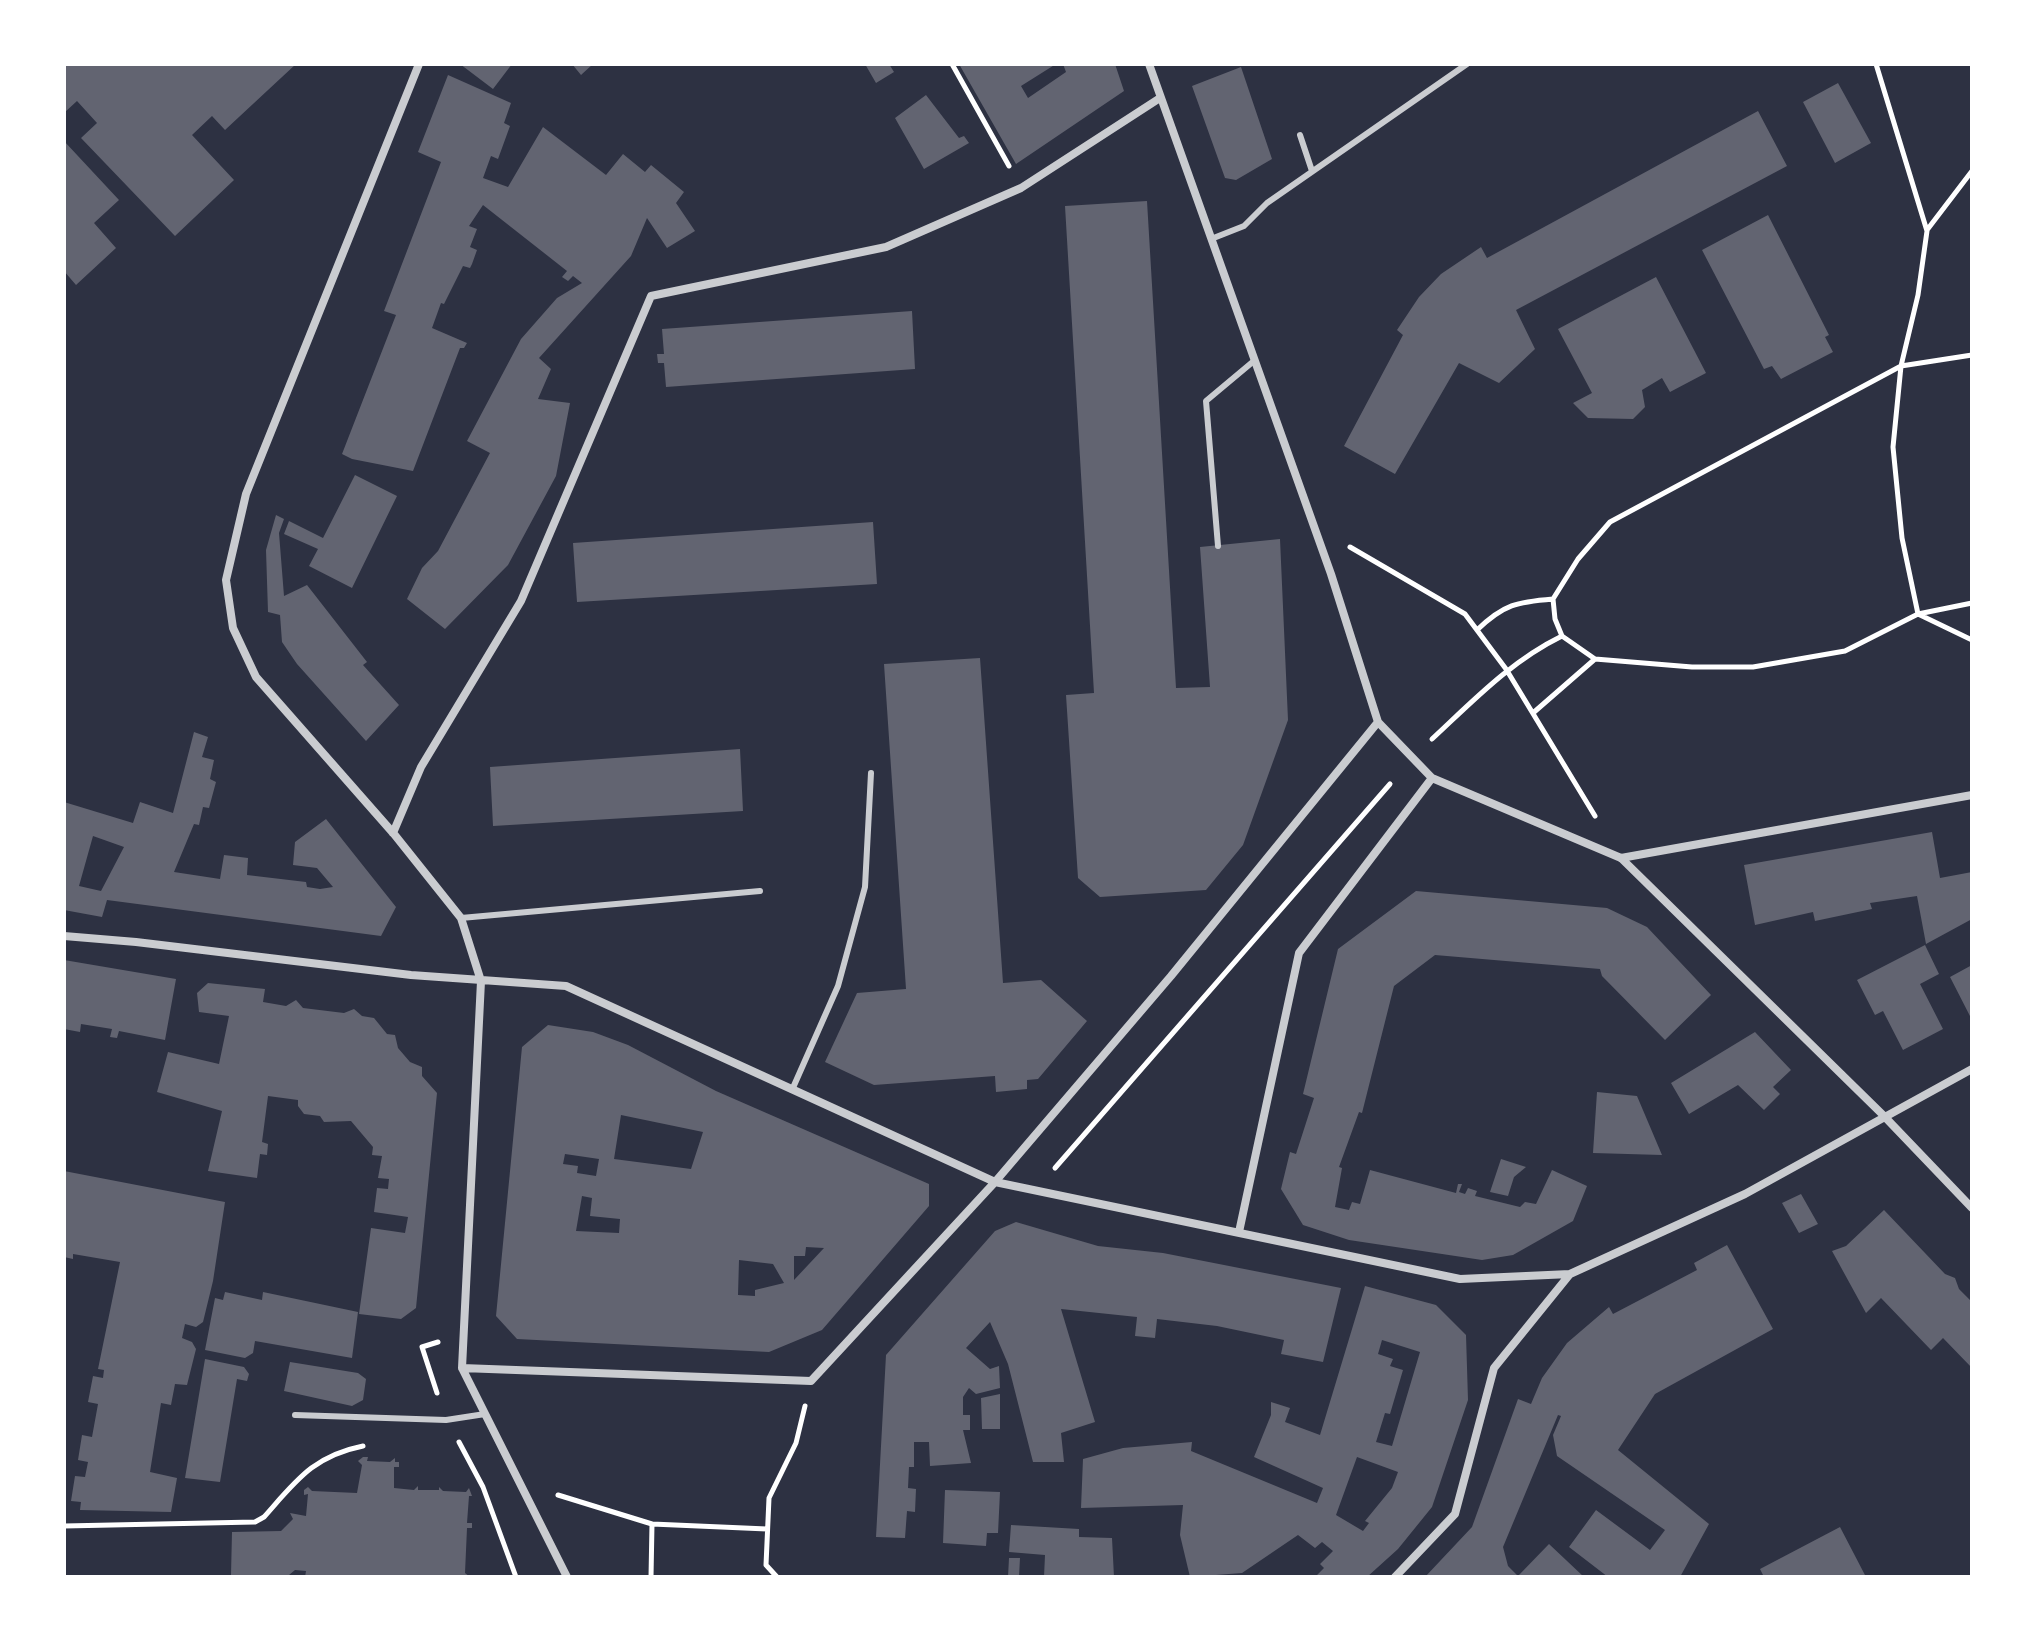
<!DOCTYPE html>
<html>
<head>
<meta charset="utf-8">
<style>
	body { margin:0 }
	#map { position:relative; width:2036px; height:1641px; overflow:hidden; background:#2d3142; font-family:Mulish,sans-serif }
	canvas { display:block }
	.frame { position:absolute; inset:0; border:66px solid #fff; pointer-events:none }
</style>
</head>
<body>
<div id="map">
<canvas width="2036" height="1641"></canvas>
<div class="frame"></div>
</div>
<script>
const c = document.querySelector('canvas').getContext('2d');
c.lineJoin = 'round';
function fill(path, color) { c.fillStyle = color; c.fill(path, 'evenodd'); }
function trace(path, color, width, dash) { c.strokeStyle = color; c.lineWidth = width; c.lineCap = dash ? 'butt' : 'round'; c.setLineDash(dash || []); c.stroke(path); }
const building = new Path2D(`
	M64,64H296L225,130L212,116L192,135L234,180L175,236L81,138L97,123L77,101L64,113Z
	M460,64H512L493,89Z
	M572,64H593L581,75Z
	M865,64H889L894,72L876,83Z
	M959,64H1056L1021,86L1028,98L1066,72L1063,64H1115L1124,91L1016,164Z
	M1241,67L1272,159L1236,180L1225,178L1192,86Z
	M448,75L511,103L504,123L510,126L498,159L491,156L483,178L508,187L543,127L606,175L623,154L645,172L651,165L684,192L676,203L695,231L667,248L647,218L631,256L539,358L551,369L538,399L570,403L556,476L508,565L445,629L407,599L422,568L438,551L490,453L467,441L521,339L557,298L582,283L573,276L568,281L562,277L567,271L483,205L469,226L477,229L470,247L477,250L472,264L470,268L463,266L444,304L441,303L432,328L467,343L464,348H460L413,471L352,459L342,454L396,315L384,311L441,162L418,152Z
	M1838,83L1871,143L1835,163L1803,102Z
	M926,95L959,138L964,136L969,143L924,169L895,118Z
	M1758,111L1787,166L1516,310L1535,349L1499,383L1459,363L1395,474L1344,446L1403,335L1397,330L1419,297L1441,274L1481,247L1487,258Z
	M64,141L119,200L94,223L116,248L76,285L64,271Z
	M1147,201L1176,688L1210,687L1200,547L1280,539L1288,720L1243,845L1206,890L1100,897L1078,878L1066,695L1094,693L1065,206Z
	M1768,215L1829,335L1825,337L1833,352L1781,379L1772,366L1764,369L1702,250Z
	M1656,277L1706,373L1670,392L1662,378L1642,390L1645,407L1633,419L1588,418L1573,403L1592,393L1558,329Z
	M912,311L915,369L666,387L664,363H658L657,354H664L662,329Z
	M355,475L397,496L352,588L309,566L318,549L284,534L289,521L323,538Z
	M276,515L284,519L279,533L284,596L307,585L367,662L363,665L399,705L366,741L297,664L282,642L280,615L268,612L266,550Z
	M873,522L877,584L577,602L573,543Z
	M980,658L1003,983L1041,980L1087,1021L1038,1079L1027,1080V1089L996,1092L995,1076L874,1085L825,1062L857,993L906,989L884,664Z
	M194,732L208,737L202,757L214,760L210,779L216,782L209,808L203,807L199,825L194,824L174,872L220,879L224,855L248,858L247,875L306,882L307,887L320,889L333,887L317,868L293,865L295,842L326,819L396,907L381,936L107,900L102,917L64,910V802L133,823L140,802L173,813ZM93,836L124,847L101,891L79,886Z
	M740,749L743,811L493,826L490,767Z
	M1932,832L1940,878L1972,872V919L1926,944L1917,896L1870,903L1872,909L1815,921L1813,912L1755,925L1744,865Z
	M1416,891L1607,908L1647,927L1711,995L1665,1040L1602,976L1600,969L1435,955L1394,986L1362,1113L1359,1112L1339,1167L1342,1168L1335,1207L1349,1210L1352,1202L1360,1204L1370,1170L1456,1193L1458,1184H1462L1459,1192L1465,1194L1468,1188L1477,1191L1475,1196L1520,1207L1525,1202L1536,1204L1552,1170L1587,1186L1573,1221L1513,1255L1482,1260L1349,1240L1303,1225L1281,1189L1290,1152L1296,1154L1314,1098L1303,1094L1338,949Z
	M1925,945L1939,974L1920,984L1943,1029L1903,1050L1883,1011L1875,1015L1857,980Z
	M64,960L176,979L165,1040L119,1031L117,1038L110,1037L112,1029L81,1024L80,1032L64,1029Z
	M1972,965V1020L1950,977Z
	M208,983L265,989L263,1002L286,1006L296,1000L303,1008L344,1013L354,1009L362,1016L374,1018L387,1034L395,1035L398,1048L410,1062L422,1067V1076L437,1093L416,1308L401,1319L359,1314L371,1228L405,1233L408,1217L374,1212L377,1188L388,1189L389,1179L378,1178L382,1156L372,1155L373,1147L351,1121L324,1122L320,1116L304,1114L298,1106V1100L268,1096L262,1142L268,1144L267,1155L260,1154L257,1178L208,1171L222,1111L157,1092L168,1052L219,1064L229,1016L199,1012L197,993Z
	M548,1025L593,1032L628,1045L716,1091L929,1184V1206L822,1330L769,1352L517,1339L496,1316L522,1047ZM621,1115L703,1132L691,1169L614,1159ZM565,1154L599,1159L596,1176L577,1173L578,1166L563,1164ZM582,1196L592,1198L590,1216L620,1219L619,1233L576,1231ZM806,1247L824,1248L794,1280V1256H805ZM739,1260L773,1264L784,1283L755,1290V1296L738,1295Z
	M1755,1032L1791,1070L1773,1087L1780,1094L1764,1110L1738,1085L1689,1114L1671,1083Z
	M1597,1092L1637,1096L1662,1155L1593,1153Z
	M1501,1159L1526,1167L1514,1177L1508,1196L1490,1192Z
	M64,1171L225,1202L213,1281L203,1322L196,1327L185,1324L182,1338L192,1342L196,1349L187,1385L175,1384L171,1405L161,1403L150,1472L177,1478L171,1512L80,1510L81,1502L71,1501L75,1476L85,1477L88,1462L78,1460L82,1435L92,1437L98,1404L88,1402L93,1376L103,1378L104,1370L98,1369L120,1262L73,1254V1259L64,1257Z
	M1801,1194L1818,1224L1799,1233L1782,1203Z
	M1884,1210L1945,1274L1955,1278L1959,1289L1972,1302V1368L1943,1338L1931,1350L1881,1298L1866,1313L1832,1251L1846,1246Z
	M1016,1222L1098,1246L1163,1253L1341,1288L1323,1362L1281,1354L1284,1340L1217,1326L1157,1319L1155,1338L1135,1336L1137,1317L1061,1309L1095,1422L1061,1433L1064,1462H1033L1008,1364L990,1322L966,1348L990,1369L999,1366L1000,1388L976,1394L969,1388L963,1397V1415H970V1430H963L971,1463L930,1466L929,1442H914V1467H909L908,1488L916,1489L915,1512L907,1511L905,1538L876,1537L886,1355L995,1231Z
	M1727,1245L1773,1329L1655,1394L1618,1450L1709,1524L1680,1577H1608L1569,1547L1596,1510L1650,1550L1665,1530L1557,1456L1553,1435L1561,1416L1558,1415L1503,1547L1508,1566L1518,1576L1549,1544L1584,1577H1425L1472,1527L1518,1399L1531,1404L1542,1378L1567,1343L1609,1307L1613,1314L1697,1270L1694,1263Z
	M1365,1286L1436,1305L1466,1335L1468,1400L1432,1507L1398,1549L1367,1577H1315L1324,1568L1320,1564L1333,1551L1322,1542L1315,1548L1298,1535L1242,1573L1190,1577L1180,1535L1183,1505L1081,1508L1083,1459L1123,1448L1192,1442L1191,1451L1317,1503L1323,1488L1254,1457L1271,1415V1402L1290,1408L1285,1422L1320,1435ZM1382,1340L1420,1352L1392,1446L1376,1442L1385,1413L1390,1414L1403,1370L1390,1366L1393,1359L1378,1354ZM1357,1457L1398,1472L1392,1488L1365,1521L1369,1523L1363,1531L1336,1515Z
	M225,1292L262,1300L263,1292L358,1312L352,1358L255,1341L253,1353L245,1358L205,1350L215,1298L223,1300Z
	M205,1359L244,1367L249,1374L247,1381L237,1379L220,1482L185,1478Z
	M290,1362L358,1373L366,1379L363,1400L352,1406L284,1391Z
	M1000,1394V1429H982L981,1398Z
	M363,1457H368L367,1461L390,1462L395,1458V1462H399V1467H394V1488L414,1490L418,1486V1490H439V1487L443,1491L466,1492L469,1488L472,1496H469L467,1523H472V1528H467L465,1573L470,1577H305L306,1571L295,1570L289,1575H231L232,1532L281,1531L293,1519L290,1513L306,1516L308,1494L304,1495V1490L308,1487L312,1491L357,1493L362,1465L358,1461Z
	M945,1490L1000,1492L998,1533H987L986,1546L943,1543Z
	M1011,1525L1079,1529V1537L1112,1538L1114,1577H1044L1045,1555L1009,1552Z
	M1840,1527L1866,1577H1764L1760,1569Z
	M1009,1558H1020L1019,1577H1008Z`);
const path = new Path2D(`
	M952,64L1009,166
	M1876,64L1927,231L1918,295L1901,366L1893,447L1902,538L1918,614L1972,640
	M1927,230L1972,171
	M1972,355L1901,366L1610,522L1578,559L1553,599L1555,619L1562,636L1595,659L1692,667H1753L1845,651L1918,614L1972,603
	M1350,547L1465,614L1506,669L1595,816
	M1477,630C1504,604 1517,602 1553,599
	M1533,713L1595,659
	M1432,739C1474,700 1511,661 1562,636
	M1055,1168L1390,784
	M437,1393L422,1347L438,1342
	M459,1442L483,1487L516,1577
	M558,1495L652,1524
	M64,1526L255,1522L264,1517C296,1481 313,1456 363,1446
	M651,1577L652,1524L767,1529
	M777,1577L766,1565L769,1498L796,1443L805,1406`);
const service = new Path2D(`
	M1300,135L1312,171
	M1211,239L1244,226L1267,203L1467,64
	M1218,546L1206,401L1255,360
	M461,918L760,891
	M792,1090L838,986L865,887L871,773
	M295,1415L446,1420L485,1414`);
const minor = new Path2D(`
	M419,64L246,494L226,580L233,628L256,677L394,834L461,918L481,981L462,1368L567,1577
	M1149,64L1331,574L1378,722L1432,778L1621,858L1883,1115L1972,1208
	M393,833L421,767L521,601L651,296L886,247L1021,188L1160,98
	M1621,858L1972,795
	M64,936L136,942L411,975L566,986L995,1182L1460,1279L1570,1274L1745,1194L1972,1069
	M1239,1232L1299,953L1432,778
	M462,1368L811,1381L995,1182L1171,976L1378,722
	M1395,1577L1455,1514L1494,1368L1570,1274`);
fill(building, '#626471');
trace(path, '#fff', 5);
trace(service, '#caccd0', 6);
trace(minor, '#caccd0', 8);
</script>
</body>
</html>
